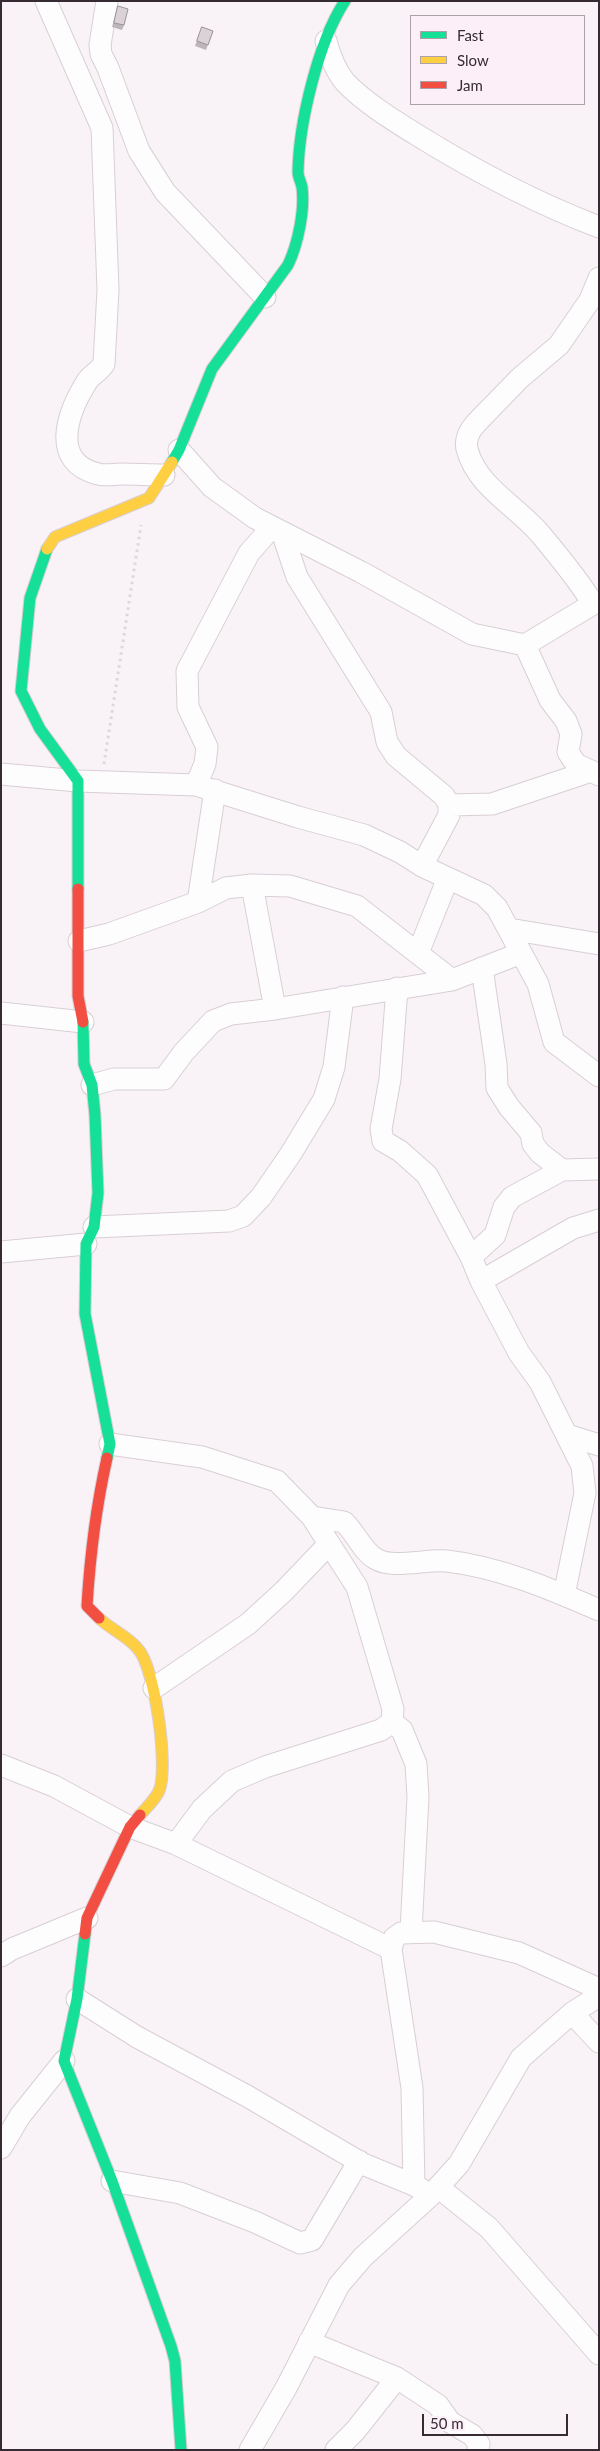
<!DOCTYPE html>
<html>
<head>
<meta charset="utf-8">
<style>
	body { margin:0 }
	#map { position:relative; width:600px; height:2451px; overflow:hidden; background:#f9f2f7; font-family:Lato,sans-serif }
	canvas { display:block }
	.frame { position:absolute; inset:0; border:2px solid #362b33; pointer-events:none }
	.legend { position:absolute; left:410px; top:15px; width:175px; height:90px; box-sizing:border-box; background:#fceff8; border:1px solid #ada1a9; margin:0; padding:6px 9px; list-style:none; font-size:15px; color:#362b33 }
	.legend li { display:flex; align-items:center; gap:10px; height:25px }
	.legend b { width:25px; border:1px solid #ada1a9 }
	.scale { position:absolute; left:422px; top:2414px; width:146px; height:22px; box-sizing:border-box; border:2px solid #362b33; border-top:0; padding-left:6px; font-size:15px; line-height:18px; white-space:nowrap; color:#362b33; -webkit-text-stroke:4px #fceff8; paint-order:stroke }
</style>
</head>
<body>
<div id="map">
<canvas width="600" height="2451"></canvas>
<div class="frame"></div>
<ul class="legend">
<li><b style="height:6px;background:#16e098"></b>Fast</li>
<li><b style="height:6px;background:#ffcf43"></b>Slow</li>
<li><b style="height:6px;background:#f24e42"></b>Jam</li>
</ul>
<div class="scale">50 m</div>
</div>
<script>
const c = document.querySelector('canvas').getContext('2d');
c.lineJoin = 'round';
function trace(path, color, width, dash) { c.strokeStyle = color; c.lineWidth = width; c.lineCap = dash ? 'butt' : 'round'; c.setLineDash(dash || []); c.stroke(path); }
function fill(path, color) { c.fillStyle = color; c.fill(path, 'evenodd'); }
const path = new Path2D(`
	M104,764L141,525`);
const street = new Path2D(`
	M46,1L102,128L108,290L104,364C99,372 90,375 86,383C67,414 50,462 98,474C105,476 114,474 121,474C135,474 150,475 164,475
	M107,1L100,45L101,54L108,68L139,151L165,192L265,297
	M326,41C330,56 335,70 345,82C366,104 396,122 422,138C479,173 536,203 599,227
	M179,450L212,487L255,518L361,572L472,634L525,645L593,604C579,580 559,557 542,536C519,507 477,488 467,449C464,435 474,425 483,416L520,378L559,345L590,300L599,278
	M282,532L297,577L381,712L387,742L396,756L444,796L449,805V815L422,866
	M525,645L550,700L566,721L571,734L568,752L576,764L599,775
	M1,774L78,781L196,785L298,817L364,835L400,852L422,866L484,895L497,908L538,984L554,1042L599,1076
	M196,785L205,764L207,747L188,707L187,671L249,553L272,527
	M449,805L492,804L591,771
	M252,885L275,1009
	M198,902L215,790
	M509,929L599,944
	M79,941L109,934L198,902L226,888L252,885L290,886L357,906L452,980
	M418,953L448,878
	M482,968L496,1064L497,1088L509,1107L531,1133L533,1144L540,1153L562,1170
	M397,988L390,1079L381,1129L383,1141L400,1151L427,1175L471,1257L481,1281L519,1353L540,1382L582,1466L585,1493L564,1595
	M1,1013L83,1022
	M92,1085L114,1079H164L184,1052L213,1021L231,1014L275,1009L452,980L521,953
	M94,1227L229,1221L243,1216L261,1197L290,1155L324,1099L334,1067L343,997
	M1,1252L86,1244
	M471,1257L495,1235L504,1207L512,1197L562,1170L599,1169
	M481,1281L573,1228L599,1220
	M567,1435L599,1445
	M110,1444L202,1457L277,1481L312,1517L357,1587L393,1709L392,1722L381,1730L265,1767L232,1781L202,1809L176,1844
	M312,1517L344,1522C355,1532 363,1552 376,1559C393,1569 426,1559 447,1561C499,1567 551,1589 599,1610
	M154,1688L248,1624L284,1591L329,1544
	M392,1722L402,1730L416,1764L418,1797L411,1931
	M1,1765L54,1786L130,1827L176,1844L391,1949L394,1938L401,1933L434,1932L519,1953L599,1989
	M391,1949L412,2088L414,2185
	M1,1956L12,1949L87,1918
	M77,1999L137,2037L247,2096L363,2164L414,2185L431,2195
	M572,2013L599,2042
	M1,2148L20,2116L64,2061
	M112,2181L180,2193L255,2222L300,2243L312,2240L359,2161
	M438,2187L489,2228L599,2354
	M309,2342L397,2378L438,2405L450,2422L472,2435L479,2444L478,2450
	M250,2450L286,2388L339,2285L363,2257L430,2196L459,2164L521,2058L572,2013L599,1996
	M336,2450L355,2431L397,2378`);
const fast = new Path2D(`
	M172,462L179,450L212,369L288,265C298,244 305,210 302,187C301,182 298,177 298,172C299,123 318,42 345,1
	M47,549L30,598L21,691L40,729L78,781V889
	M83,1022L84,1064L92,1085L95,1115L98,1193L94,1227L86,1244L85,1314L110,1444L107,1458
	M85,1934L77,1999L64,2061L112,2181L171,2346L175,2361L181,2450`);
const slow = new Path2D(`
	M47,549L55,537L149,498L172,462
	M99,1618C110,1629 128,1636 138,1649C155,1667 169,1769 159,1791C155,1800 146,1808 140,1815`);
const jam = new Path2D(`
	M78,889V996L83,1022
	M99,1618L87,1606C90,1556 96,1507 107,1458
	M85,1934L87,1918L130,1827L140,1815`);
const wall = new Path2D(`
	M118,6L124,25L122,30L112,27Z
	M202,27L213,31L206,50L195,46Z`);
const building = new Path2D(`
	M118,6L128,9L124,25L114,23Z
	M202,27L213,31L208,45L197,41Z`);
trace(street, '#d8cfd5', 23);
trace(fast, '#d8cfd5', 13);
trace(slow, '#d8cfd5', 13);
trace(jam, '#d8cfd5', 13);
trace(path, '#dad8d9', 3, [2.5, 4]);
trace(street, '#fefdfe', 21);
trace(fast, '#16e098', 11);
trace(slow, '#ffcf43', 11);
trace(jam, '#f24e42', 11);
fill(wall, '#bcb5ba');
fill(building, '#dbd2d8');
trace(building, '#999397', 1);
</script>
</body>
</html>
